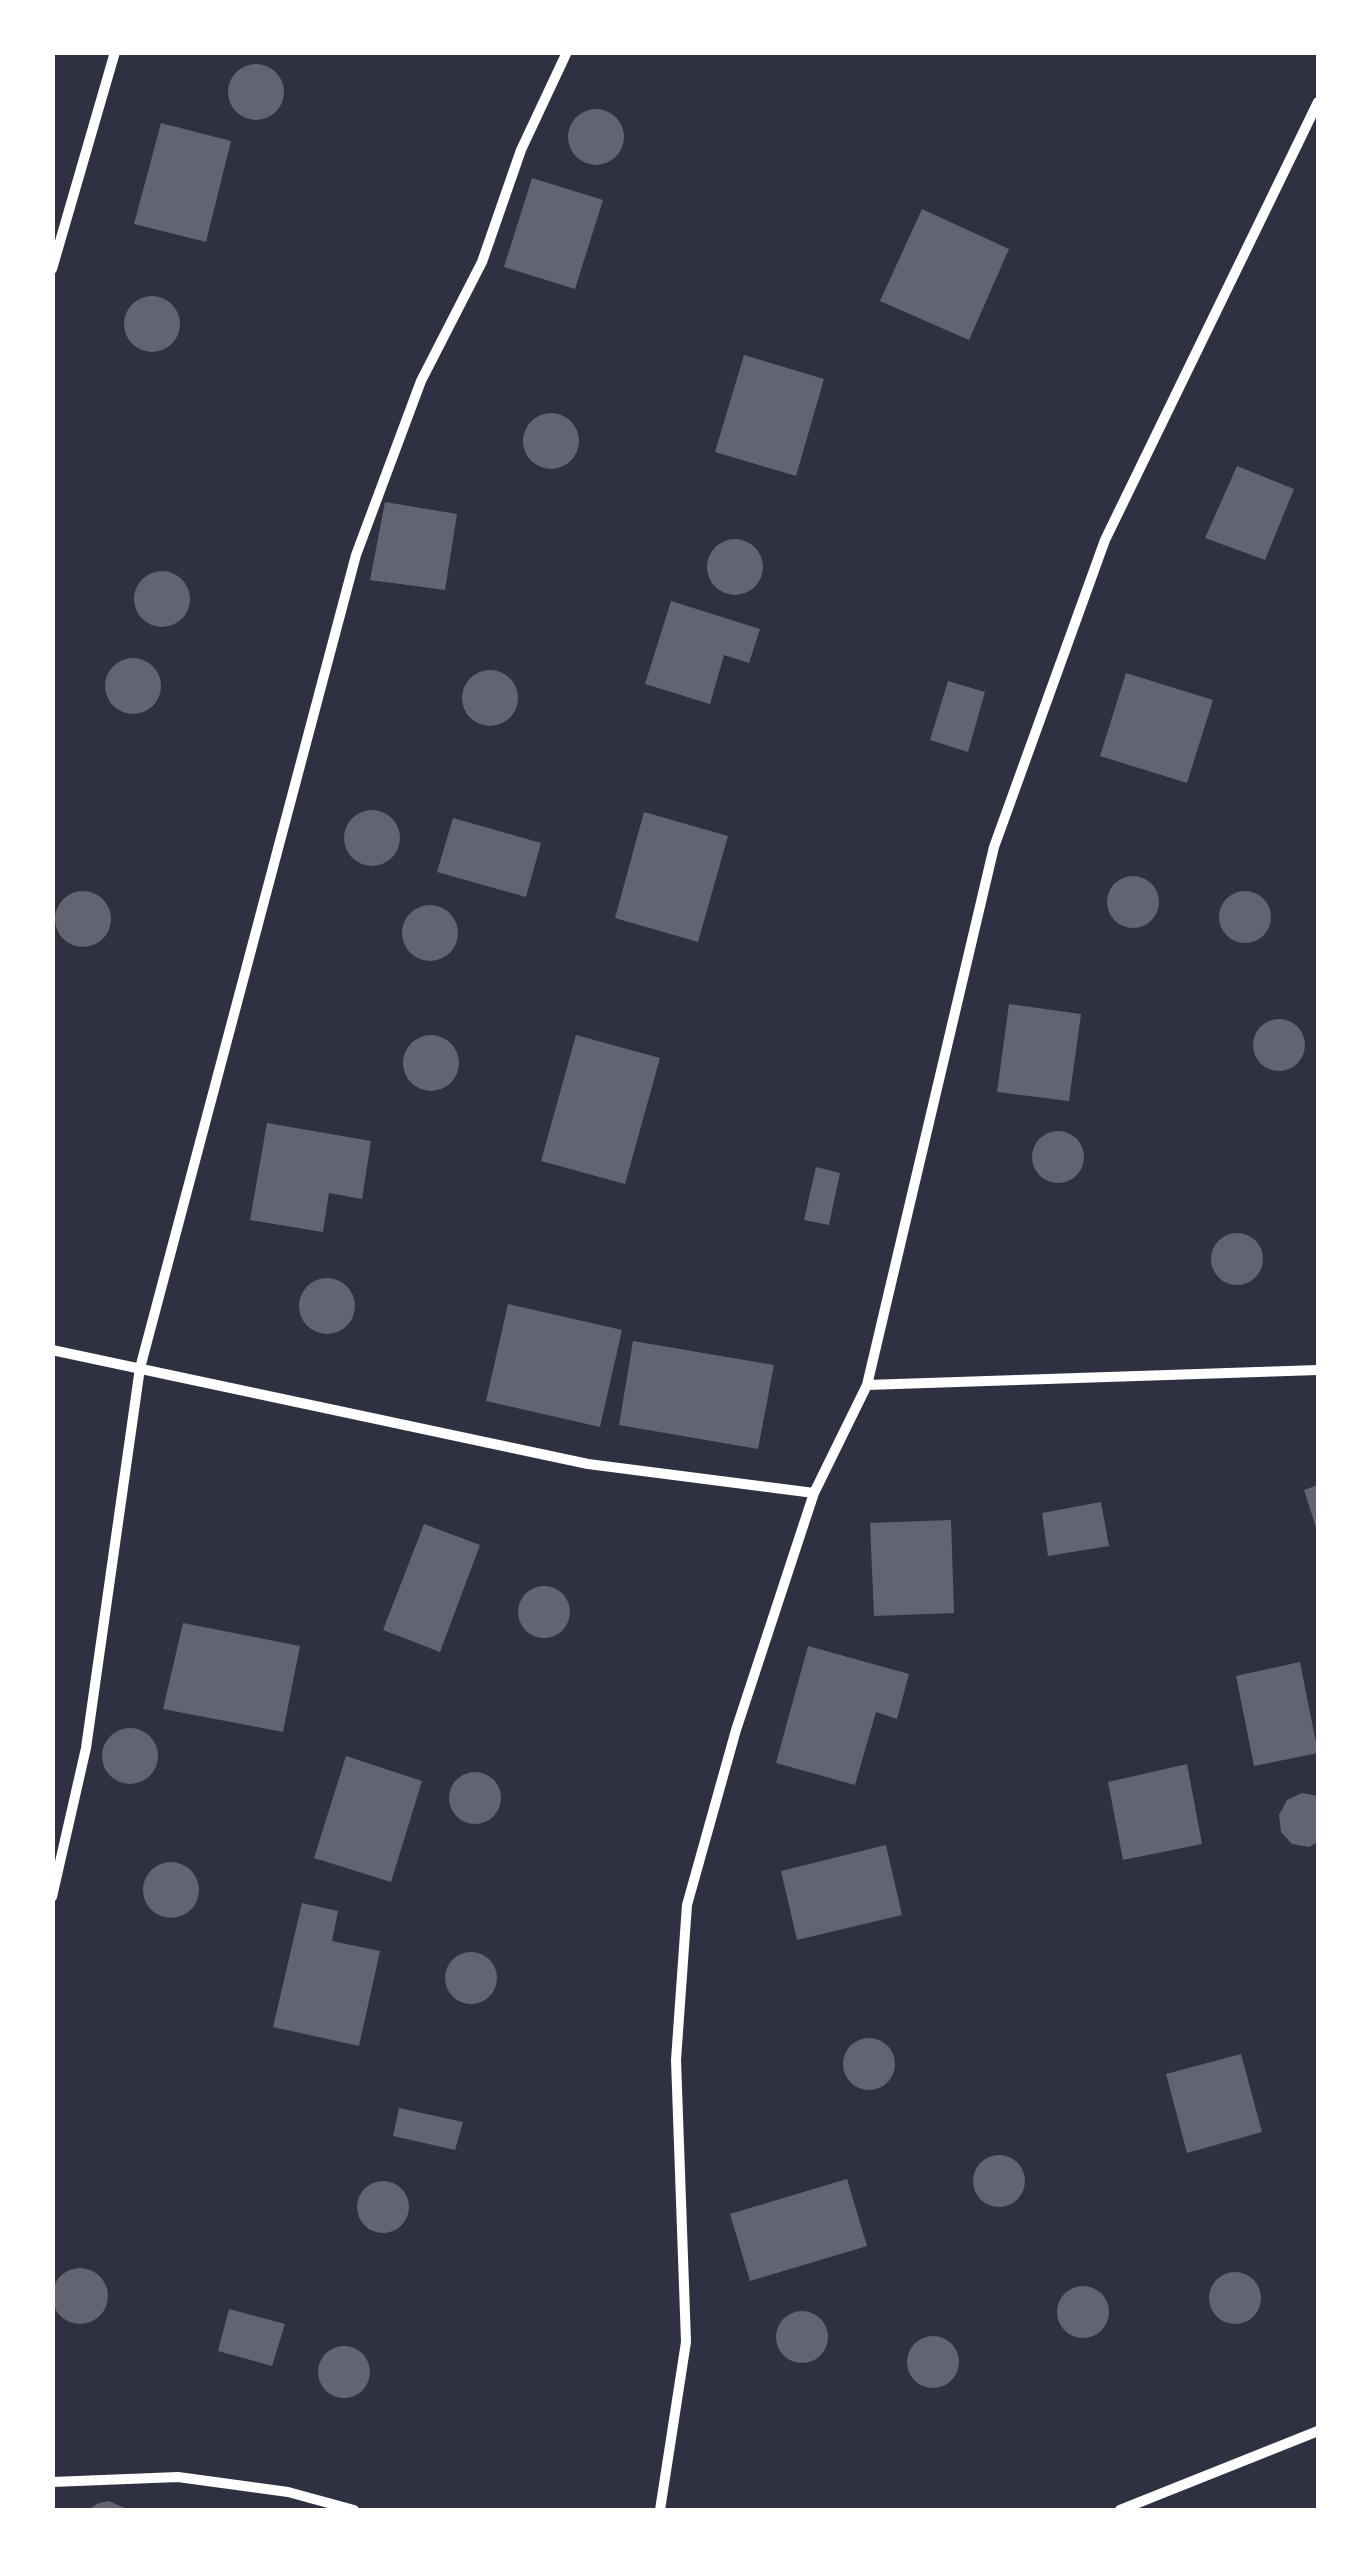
<!DOCTYPE html>
<html>
<head>
<meta charset="utf-8">
<style>
	body { margin:0 }
	#map { position:relative; width:1371px; height:2563px; overflow:hidden; background:#2d3142; font-family:"Exo 2",sans-serif }
	canvas { display:block }
	.frame { position:absolute; inset:0; border:55px solid #fff; pointer-events:none }
</style>
</head>
<body>
<div id="map">
<canvas width="1371" height="2563"></canvas>
<div class="frame"></div>
</div>
<script>
const c = document.querySelector('canvas').getContext('2d');
c.lineJoin = 'round';
function fill(path, color) { c.fillStyle = color; c.fill(path, 'evenodd'); }
function trace(path, color, width, dash) { c.strokeStyle = color; c.lineWidth = width; c.lineCap = dash ? 'butt' : 'round'; c.setLineDash(dash || []); c.stroke(path); }
const building = new Path2D(`
	M228 92a28 28 0 1 1 56 0a28 28 0 1 1-56 0Z
	M568 137a28 28 0 1 1 56 0a28 28 0 1 1-56 0Z
	M161,123L231,141L206,242L134,224Z
	M532,178L603,200L575,289L504,267Z
	M922,209L1009,249L969,340L880,301Z
	M124 324a28 28 0 1 1 56 0a28 28 0 1 1-56 0Z
	M744,355L824,379L796,476L715,452Z
	M523 441a28 28 0 1 1 56 0a28 28 0 1 1-56 0Z
	M1237,466L1294,489L1265,560L1205,538Z
	M385,502L457,514L445,590L370,580Z
	M707 567a28 28 0 1 1 56 0a28 28 0 1 1-56 0Z
	M134 599a28 28 0 1 1 56 0a28 28 0 1 1-56 0Z
	M671,601L760,629L749,663L724,655L710,704L645,684Z
	M105 686a28 28 0 1 1 56 0a28 28 0 1 1-56 0Z
	M462 698a28 28 0 1 1 56 0a28 28 0 1 1-56 0Z
	M1126,673L1213,700L1187,783L1100,756Z
	M948,681L985,692L968,752L930,740Z
	M344 838a28 28 0 1 1 56 0a28 28 0 1 1-56 0Z
	M644,812L728,836L698,942L615,918Z
	M453,818L541,843L526,897L437,872Z
	M1107 902a26 26 0 1 1 52 0a26 26 0 1 1-52 0Z
	M1219 917a26 26 0 1 1 52 0a26 26 0 1 1-52 0Z
	M55 919a28 28 0 1 1 56 0a28 28 0 1 1-56 0Z
	M402 933a28 28 0 1 1 56 0a28 28 0 1 1-56 0Z
	M1009,1004L1081,1014L1069,1101L997,1092Z
	M1253 1045a26 26 0 1 1 52 0a26 26 0 1 1-52 0Z
	M576,1035L660,1058L625,1184L541,1161Z
	M403 1063a28 28 0 1 1 56 0a28 28 0 1 1-56 0Z
	M267,1123L371,1141L362,1199L329,1193L323,1232L250,1220Z
	M1032 1157a26 26 0 1 1 52 0a26 26 0 1 1-52 0Z
	M816,1167L840,1173L829,1225L804,1220Z
	M1211 1259a26 26 0 1 1 52 0a26 26 0 1 1-52 0Z
	M299 1306a28 28 0 1 1 56 0a28 28 0 1 1-56 0Z
	M508,1304L622,1330L600,1427L486,1401Z
	M633,1341L774,1365L758,1449L619,1425Z
	M1318,1485V1534L1304,1490Z
	M1101,1502L1109,1546L1048,1556L1042,1513Z
	M951,1520L954,1613L874,1616L870,1523Z
	M424,1524L480,1545L440,1652L383,1630Z
	M518 1612a26 26 0 1 1 52 0a26 26 0 1 1-52 0Z
	M183,1623L300,1646L283,1732L163,1709Z
	M808,1646L909,1674L897,1719L876,1712L855,1785L776,1763Z
	M1300,1662L1318,1753L1254,1766L1236,1676Z
	M102 1756a28 28 0 1 1 56 0a28 28 0 1 1-56 0Z
	M346,1756L422,1781L391,1882L314,1858Z
	M1187,1764L1202,1844L1123,1860L1108,1782Z
	M449 1798a26 26 0 1 1 52 0a26 26 0 1 1-52 0Z
	M1302,1793L1318,1796V1842L1309,1847L1292,1844L1281,1832L1279,1815L1287,1800Z
	M886,1845L902,1915L797,1940L781,1871Z
	M143 1890a28 28 0 1 1 56 0a28 28 0 1 1-56 0Z
	M302,1903L338,1911L332,1941L380,1951L359,2046L273,2027Z
	M445 1978a26 26 0 1 1 52 0a26 26 0 1 1-52 0Z
	M843 2064a26 26 0 1 1 52 0a26 26 0 1 1-52 0Z
	M1241,2054L1262,2132L1187,2153L1166,2074Z
	M399,2108L463,2122L455,2150L393,2136Z
	M973 2181a26 26 0 1 1 52 0a26 26 0 1 1-52 0Z
	M847,2179L867,2246L750,2281L730,2214Z
	M357 2207a26 26 0 1 1 52 0a26 26 0 1 1-52 0Z
	M52 2296a28 28 0 1 1 56 0a28 28 0 1 1-56 0Z
	M1209 2298a26 26 0 1 1 52 0a26 26 0 1 1-52 0Z
	M1057 2312a26 26 0 1 1 52 0a26 26 0 1 1-52 0Z
	M229,2309L285,2324L272,2366L218,2351Z
	M776 2337a26 26 0 1 1 52 0a26 26 0 1 1-52 0Z
	M907 2362a26 26 0 1 1 52 0a26 26 0 1 1-52 0Z
	M318 2372a26 26 0 1 1 52 0a26 26 0 1 1-52 0Z
	M109,2501L129,2510H87L99,2503Z`);
const minor = new Path2D(`
	M52,269L115,52
	M52,1350L588,1464L814,1493L867,1385L1318,1370
	M867,1385L994,847L1105,540L1318,102
	M52,1897L86,1748L140,1368L356,555L421,381L482,262L521,150L567,52
	M52,2482L178,2477L288,2492L354,2510
	M660,2510L686,2342L676,2060L687,1905L736,1730L814,1493
	M1120,2510L1318,2431`);
fill(building, '#626471');
trace(minor, '#fff', 10);
</script>
</body>
</html>
